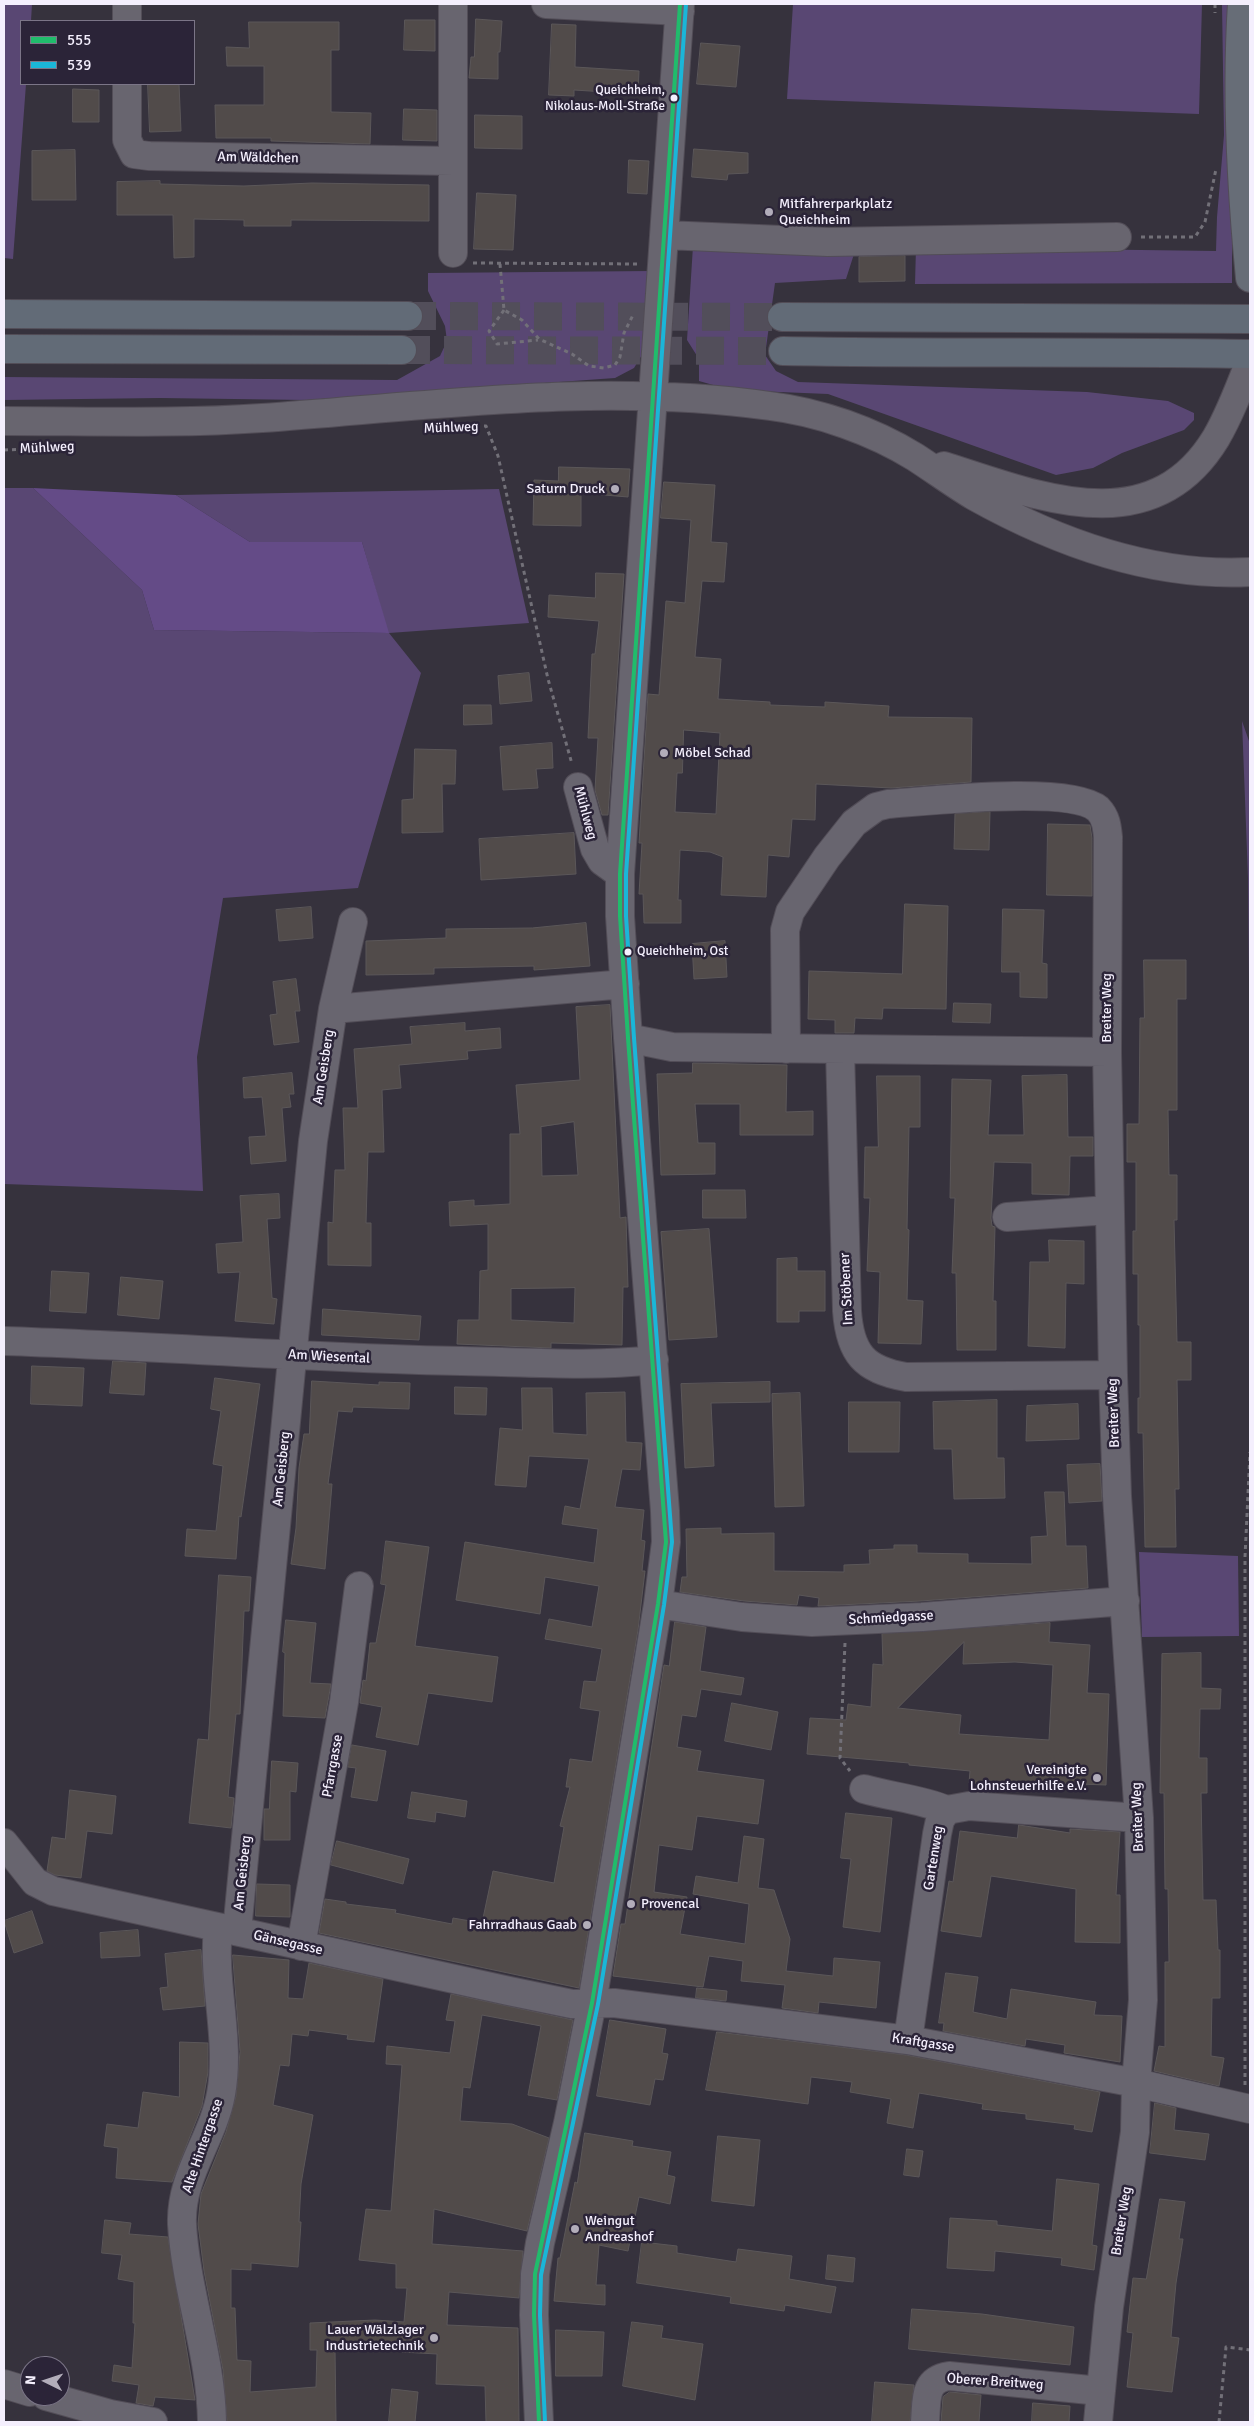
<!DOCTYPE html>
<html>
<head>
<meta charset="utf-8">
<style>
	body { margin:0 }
	#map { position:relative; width:1254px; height:2426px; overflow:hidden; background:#36323d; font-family:Signika,sans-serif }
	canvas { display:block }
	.frame { position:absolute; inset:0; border:5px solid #f4effd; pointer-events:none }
	.legend { position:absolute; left:20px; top:20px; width:175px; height:65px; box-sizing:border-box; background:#2b2438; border:1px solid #7b7587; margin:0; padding:6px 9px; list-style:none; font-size:15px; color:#f4effd }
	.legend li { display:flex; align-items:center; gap:10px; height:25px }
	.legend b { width:25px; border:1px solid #7b7587 }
	.north { position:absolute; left:20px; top:2356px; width:50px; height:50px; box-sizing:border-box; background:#2b2438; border:1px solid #7b7587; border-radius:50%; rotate:274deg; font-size:14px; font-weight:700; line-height:20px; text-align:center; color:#f4effd }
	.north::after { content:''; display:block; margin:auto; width:18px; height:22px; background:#b2adba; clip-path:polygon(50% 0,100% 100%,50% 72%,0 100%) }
</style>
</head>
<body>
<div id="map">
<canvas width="1254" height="2426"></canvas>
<div class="frame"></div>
<ul class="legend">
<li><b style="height:6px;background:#20bc6c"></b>555</li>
<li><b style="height:6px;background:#1ab6d8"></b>539</li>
</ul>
<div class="north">N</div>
</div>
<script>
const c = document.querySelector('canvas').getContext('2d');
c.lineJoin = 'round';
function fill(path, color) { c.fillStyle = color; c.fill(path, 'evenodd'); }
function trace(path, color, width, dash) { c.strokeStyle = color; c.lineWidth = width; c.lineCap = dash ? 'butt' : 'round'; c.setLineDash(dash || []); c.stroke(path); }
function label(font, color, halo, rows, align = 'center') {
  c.font = font + ' Signika,sans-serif'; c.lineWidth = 5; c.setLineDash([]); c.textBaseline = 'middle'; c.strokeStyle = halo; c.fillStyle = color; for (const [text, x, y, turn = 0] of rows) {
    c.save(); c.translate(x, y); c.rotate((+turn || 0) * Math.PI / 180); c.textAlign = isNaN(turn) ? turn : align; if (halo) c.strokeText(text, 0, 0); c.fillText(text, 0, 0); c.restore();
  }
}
const green = new Path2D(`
	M4,4H32L31,21H21V84H26L13,259L4,258Z
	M793,4H1202L1199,114L787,99Z
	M1222,4H1229L1232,114V283L915,284L916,247L1216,251L1217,217L1224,135Z
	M693,246L854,254L846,279L775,283L765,355L776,371L798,382L1087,392L1168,401L1194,413V420L1184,430L1122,453L1093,468L1056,475L828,394L731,390L699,381V359L687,340Z
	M651,271L645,350L634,368L615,378L307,400L160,398L4,400V377L397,380L440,356L447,341L445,326L428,291V273Z
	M4,488H33L142,590L154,630L388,633L362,542H250L176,495L499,489L529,623L389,633L421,673L358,888L223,898L197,1057L203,1191L4,1184Z
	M1242,721L1250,744V1085L1248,878Z
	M1139,1552L1238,1556L1239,1636L1142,1637Z`);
const forest = new Path2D(`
	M33,488L176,495L250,542H362L389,633L154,630L142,590Z`);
const building = new Path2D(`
	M476,19L502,21L500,52H498V79L469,78L471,57H474Z
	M405,20H435V51L404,50Z
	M249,22H339V50H331V112L371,113L370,144L271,141V138H216L215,105H264V66H227L226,47L249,48Z
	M552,24L576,25L575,67L639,71L638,94L574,90V96L549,95Z
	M701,43L740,46L736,87L697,84Z
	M148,84H179L181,131L150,132Z
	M73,89L99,90V122H73Z
	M404,109L437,110V141L403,140Z
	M475,115L522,116V149L475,148Z
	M694,149L748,153V173L728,174L727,180L692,177Z
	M75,150L76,200H32V151Z
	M629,160L649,161L647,194L628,193Z
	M160,181V184L244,186L312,183L429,185V221L291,220V226H244V220L194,219V257L174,258L173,215H117V182Z
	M477,193L516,195L513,250L474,249Z
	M905,256V281L859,282V257Z
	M559,467L630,469L628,497L581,493V526L533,525L534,480L558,481Z
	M664,482L715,485L711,542L727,543L724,582L702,581L695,657L721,659L718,699L770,702V705L825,707V702L889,706L888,717L972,718L971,782L891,788L816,784L815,820L792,819L789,857L768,855L766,897L721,895L723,857L710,852L680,850L678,900H681V923H644L643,894H639L642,843H639L648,694L659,695L666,601L685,603L691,520L661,518ZM684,730L720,733L716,814L675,812L677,773H682Z
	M596,573L624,574L608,815H602L595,790L598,738H588L592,654H595L599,621L548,617L549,595L595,598Z
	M529,673L532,701L500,704L498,676Z
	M464,705H491L492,724L464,725Z
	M552,743L553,768L536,769L538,788L503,790L500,747Z
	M415,749L456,750L455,784H442L443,832L402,833V800L413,799Z
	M990,812L989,850L954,849L955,814Z
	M1048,824L1090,825L1092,838V896L1047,895Z
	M574,833L576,874L481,880L479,839Z
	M905,904L948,906L946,1009L883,1008L882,1019L855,1018L854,1033H835V1020L808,1019L809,971L902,974Z
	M311,907L313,938L279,941L276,910Z
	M1003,909L1044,910L1042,963L1047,964V998L1020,997V972H1002Z
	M586,923L590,966L534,970V966L434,968V974L366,975V941L446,938V929L532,928Z
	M725,941L727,977L694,979L692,944Z
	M1144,960H1186V999H1177V1110H1168L1169,1175H1177V1220H1174L1177,1342H1191V1380H1177L1179,1489H1175L1176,1547H1145L1143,1433H1138V1398H1140V1325H1138V1274H1133V1231H1136V1162H1127V1124H1139L1140,1018H1144Z
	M296,979L300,1011H295L299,1042L274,1045L270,1015L277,1014L273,982Z
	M954,1003L991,1004L990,1023L953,1022Z
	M610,1005L620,1218L626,1217L627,1254L628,1287H623L622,1345L551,1343V1348L457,1344L458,1320H479L480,1271L488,1270V1224L450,1226L449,1202L474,1200V1206L510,1204V1134H520L516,1085L580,1080L576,1007ZM574,1122L578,1175L542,1176L541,1127ZM575,1288L574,1323L511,1320V1289Z
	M465,1023V1031L500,1028L501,1048L467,1051L468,1059L399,1065L401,1088L382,1090L384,1152H368L366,1223H371V1266L328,1265V1222L333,1223L335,1170H345L343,1108H358L354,1049L412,1044L410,1027Z
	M693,1063L787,1065L786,1112L813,1111V1135H740V1104H695L698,1143H715V1174L661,1175L657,1074L692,1073Z
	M292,1073L294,1094H289L291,1107L282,1108L286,1161L251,1164L249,1137L266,1136L262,1097L244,1098L243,1078Z
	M1067,1075L1068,1137H1093V1156H1070L1069,1195L1032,1194V1163L994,1162L991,1218L992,1226L995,1227L993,1301H996V1350H957L956,1273H952L955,1198H950L952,1079L991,1080L988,1135H1024L1022,1076Z
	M877,1076H920V1127H909L907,1229L909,1230L907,1300L923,1301L921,1344L878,1343L880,1272L867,1271L870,1198H864L865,1147H878Z
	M703,1190H745L746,1218H703Z
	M279,1194L280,1218L267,1219L272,1298L277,1299L274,1324L235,1321L240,1272L218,1273L216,1244L243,1242L240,1196Z
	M709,1229L717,1337L669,1340L661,1232Z
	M1049,1240L1084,1241V1284L1066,1283L1065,1348L1028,1346L1030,1262H1049Z
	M797,1258V1271H825V1311H799V1322H777V1259Z
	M52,1271L89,1273L86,1313L50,1311Z
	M121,1277L163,1281L159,1319L118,1315Z
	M323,1309L421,1316L419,1340L322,1335Z
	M113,1361L146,1363L144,1395L110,1393Z
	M32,1366L84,1368L82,1406L31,1404Z
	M215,1378L260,1384L241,1517L239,1516L236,1559L185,1556L187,1529L216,1531L223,1466L213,1464L221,1411L211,1409Z
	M312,1381L379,1385V1382L410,1383L409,1409L353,1407L352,1412L338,1411L328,1484H332L325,1569L291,1564L296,1528L299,1468L304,1434H309Z
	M770,1382V1402L711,1403L714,1466L685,1468L681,1384Z
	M455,1387L487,1388L486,1415L455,1414Z
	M522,1388H552L553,1433L587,1435L586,1393L625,1392L626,1442L642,1443L640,1470L622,1469L615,1507L644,1510L641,1540L645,1541L642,1571H645L638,1630L579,1988L319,1933L325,1899L346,1902V1904L396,1910L395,1913L452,1924L453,1918L482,1923L493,1871L554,1883L564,1827L560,1826L570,1787H566L570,1759L592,1762L600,1711L580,1708L584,1681L596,1682L602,1649L545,1639L549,1619L592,1627L599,1586L545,1577L540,1614L456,1600L465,1542L594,1563L598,1529L562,1524L565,1506L580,1509L589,1459L529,1456L526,1487L495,1485L500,1428L522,1430Z
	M800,1393L804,1506L775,1507L772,1394Z
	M997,1400V1458H1004L1005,1498L954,1499L952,1449H934L933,1402Z
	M849,1402H900L899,1452H849Z
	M1078,1404L1079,1439L1026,1441L1027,1406Z
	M1100,1464L1102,1501L1069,1503L1067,1465Z
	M1045,1492H1064L1066,1546H1086L1088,1588L921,1601L818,1606L819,1598L799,1595L797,1605L744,1601L680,1592L682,1577H687L686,1529L721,1528V1534L774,1533V1571L844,1572V1565L870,1564L869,1550L894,1549V1545H917V1553L968,1554V1563L1032,1564L1031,1537L1047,1536Z
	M386,1541L429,1547L415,1646L498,1657L492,1702L428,1693L418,1745L376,1737L382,1707L360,1703L363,1680L366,1681L370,1643H376L386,1585L381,1584Z
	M219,1575L251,1577L249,1611H244L240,1714H236L228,1797L234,1798L231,1828L189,1823L198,1739L208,1740Z
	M286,1620L316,1623L310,1683L331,1684L325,1718L283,1716L285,1653L283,1652Z
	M675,1622L706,1627L700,1671L744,1678L741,1695L701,1689L696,1717L682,1715L677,1747L701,1751L697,1771L764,1780L758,1824L697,1816L692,1850L659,1845L654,1892L687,1897L680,1934L745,1944L749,1904L693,1894L696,1876L738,1883L744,1836L764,1839L758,1888L774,1890L790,1939L786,1971L833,1976L834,1958L880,1962L876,2008L819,2002L818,2013L782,2008L785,1985L741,1981L743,1961L709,1956L703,1987L613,1976L621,1924H625L664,1665L669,1666Z
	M1050,1623L1049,1642L1090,1645L1087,1693L1109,1694L1106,1785L1031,1782V1787L969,1783L970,1771L909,1765V1763L807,1754L810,1718L846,1720L848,1704L871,1707L873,1664L883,1665L882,1634ZM964,1642L963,1664L1015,1662L1053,1665L1049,1740L959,1734L961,1715L898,1708Z
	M1201,1653V1688L1221,1689L1220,1709H1200L1199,1758H1207V1793H1201L1203,1900H1216L1218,1950H1220V1998H1212L1211,2056L1224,2058L1219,2086L1154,2071L1159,2046L1165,2047V1962H1169L1168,1889H1165L1164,1793H1160L1162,1654Z
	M732,1703L778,1712L771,1750L725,1741Z
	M352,1745L386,1751L377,1801L351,1797L356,1768L348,1767Z
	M272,1761L298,1763L296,1792L290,1791V1840H264V1809H269Z
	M70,1790L116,1796L112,1834L87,1831L81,1878L55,1875L47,1871L52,1837L65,1839Z
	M412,1792L467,1801L465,1817L436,1812L435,1822L408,1818Z
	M846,1813L892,1818L880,1932L843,1927L851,1859L841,1858Z
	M1019,1825L1070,1833V1829L1120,1832L1116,1895H1120V1943L1075,1942L1076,1889L991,1876L981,1937L941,1931L949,1881L953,1882L960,1831L1017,1838Z
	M337,1841L409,1859L403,1884L331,1865Z
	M257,1884L290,1885V1917L256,1916Z
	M32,1911L43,1943L14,1953L4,1921Z
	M138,1930L140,1956L101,1958L100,1933Z
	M201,1950L205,2006L163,2010L160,1988L168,1987L165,1954Z
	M233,1955L289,1960L288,1998L303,1999L309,1963L383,1979L374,2042L347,2039L348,2035L309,2030L308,2036L292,2034L289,2066L280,2065L273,2105L313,2115L301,2184L299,2222H301L298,2267L251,2263V2270L231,2269V2308H235L237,2360L251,2361L250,2392L316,2387L317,2350H310V2323L375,2320L404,2322L407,2288H396V2264L359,2260L366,2209L391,2211L402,2065L386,2064L387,2046L450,2053L455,2021L446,2020L451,1994L573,2020L557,2100L528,2095L541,2026L482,2015L470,2088L463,2087L460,2121L512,2124L549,2138L527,2231L434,2209L432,2244L523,2251L519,2298L449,2292L447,2325L518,2328L519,2422H486L485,2386L436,2384L437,2354L402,2352L403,2345L360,2342V2348L335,2349L336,2422H227L223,2370L204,2271L198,2224L201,2194L226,2132L236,2096L240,2052Z
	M946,1973L978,1977L973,2012L1007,2019L1011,1989L1096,2002L1094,2015L1122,2016L1120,2062L1064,2053L1065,2045L1026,2039L1025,2046L943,2031L944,2023H939Z
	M697,1988L727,1991L726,2001L696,1998Z
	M610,2020L666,2029L662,2053L668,2054L663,2080L655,2079L650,2105L597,2096Z
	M717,2032L906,2055L1100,2092L1092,2132L1074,2129L1075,2125L1026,2119V2114L982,2109L983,2104L919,2093L913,2128L887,2123L891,2099L850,2092L852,2082L811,2077L808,2104L706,2090Z
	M180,2042L208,2043V2072L202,2106L172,2182L116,2178L118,2148L104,2146L107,2124L138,2128L143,2092L179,2097Z
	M1155,2103L1176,2108L1174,2130L1209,2134L1205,2160L1150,2153Z
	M585,2133L633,2141L632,2146L671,2152L667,2175L675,2177L670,2204L639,2197L628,2251L599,2245L596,2285H605V2305L554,2301L558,2258H560L575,2182L577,2183Z
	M718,2136L760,2140L754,2206L712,2201Z
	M907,2149L923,2151L919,2177L904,2175Z
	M1057,2179L1099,2184L1092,2245L1097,2246L1094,2270L1061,2265L1062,2258L995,2251L994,2271L947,2268L950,2218L997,2221V2225L1052,2231Z
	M1160,2199L1185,2202L1179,2239H1183L1176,2283L1171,2337L1179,2338L1172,2392L1127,2387L1133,2333L1127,2332L1133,2278L1146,2279Z
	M105,2220L131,2223L129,2234L168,2237L195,2400L155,2397L153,2406L136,2403L139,2385L112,2381L114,2365L132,2368L135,2323H133L134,2282L118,2279L122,2255L102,2253Z
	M642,2242L677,2246V2253L736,2262L738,2249L792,2256L789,2279L836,2287L831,2313L785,2305L784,2311L730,2303L731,2297L637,2283Z
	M828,2255L855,2258L853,2282L826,2279Z
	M912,2309L982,2314L1074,2327L1070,2365L909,2349Z
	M632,2322L663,2326L661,2338L703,2344L695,2400L623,2386Z
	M556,2330L604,2332L602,2376H556Z
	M875,2382L914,2385L910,2422H872Z
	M392,2389L418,2392L415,2422H389Z
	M950,2392L981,2395L979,2422H941L943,2397Z
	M1033,2403L1070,2406L1069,2422H1032Z`);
const highwayTunnel = new Path2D(`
	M408,316L782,317
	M402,350L783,351`);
const path = new Path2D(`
	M1215,4V13
	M1141,237H1195L1205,222L1216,169
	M473,263L640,264
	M500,264L504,310L522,320L539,339L572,354L589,366L604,368L615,365L620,357L624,333L633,315
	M504,310L489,331L497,344L538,340
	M484,426H486L498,456L548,679L572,764
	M4,450L63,448
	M845,1643L840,1758L850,1771
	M1245,2085V1557L1250,1452
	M1219,2422L1226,2347L1250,2350`);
const minor = new Path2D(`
	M127,4V21
	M453,4V253
	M546,4L680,11
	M127,84V140L134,154L149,156L453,161
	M665,235L828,242L1117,237
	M4,421C90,421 176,424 262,418C430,406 601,382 770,406C819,412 873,431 915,457C935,470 954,484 974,496C1058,543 1152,577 1250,572
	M944,466C1036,495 1151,545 1216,438C1230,414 1240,387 1250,361
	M578,787L595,849L602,861L620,874
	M333,1009L353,922
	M628,1038L672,1047L1107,1052
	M786,1049L785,930L790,912L827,857L854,823L876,807L888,804C929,801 1070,785 1098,809C1106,817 1107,827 1108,837L1107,1052L1113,1375L1117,1496L1139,1818L1143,2000L1136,2083L1135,2132L1109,2307L1098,2422
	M840,1050L847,1311C850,1353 864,1370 906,1377L1113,1375
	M1007,1217L1109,1210
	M4,1341C156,1346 308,1358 461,1361C525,1362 591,1367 654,1360
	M658,1604L742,1617L812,1622L922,1617L1125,1601
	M864,1789C892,1797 920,1799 947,1810
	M4,1843L35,1882L53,1891L509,1991L572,2004L614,2003L908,2040L1136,2083L1250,2109
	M237,1931L313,1141L333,1009L625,984
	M301,1946L344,1702L359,1586
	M908,2040L937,1834L940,1820L947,1810L969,1806L1139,1818
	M4,2384L30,2392
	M46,2396L110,2414L153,2422
	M212,2422C211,2355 186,2291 182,2224C180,2176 213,2139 221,2094C231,2039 212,1983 218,1928
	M539,2422L534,2315L535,2274L540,2243L568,2123L592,2003L658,1604L666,1542L665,1511L628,1038L620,916V874L680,4
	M925,2422C927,2400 923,2380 949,2376L1100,2391`);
const major = new Path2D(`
	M1242,4C1236,95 1241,186 1250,278`);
const highway = new Path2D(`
	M4,314L408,316
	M782,317L1250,319
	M4,349L402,350
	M783,351C939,354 1095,351 1250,354`);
const bus1 = new Path2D(`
	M539,2422L534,2315L535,2274L592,2003L658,1604L666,1542L628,1038L620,916V874L680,4`);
const bus2 = new Path2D(`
	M545,2422L540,2315L541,2275L598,2004L664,1605L672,1542L634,1038L626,916V874L686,4`);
const markers = [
	[674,98,4.5,"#f4effd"],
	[769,212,5,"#b2adba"],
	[615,489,5,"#b2adba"],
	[664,753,5,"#b2adba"],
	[628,952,4.5,"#f4effd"],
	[1097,1778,5,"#b2adba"],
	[631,1904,5,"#b2adba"],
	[587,1925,5,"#b2adba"],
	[575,2229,5,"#b2adba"],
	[434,2338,5,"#b2adba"]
];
const busNames = [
	["Queichheim,",665,91],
	["Nikolaus-Moll-Straße",665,107],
	["Queichheim, Ost",637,952,"left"]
];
const streetNames = [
	["Am Wäldchen",258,158,1],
	["Mühlweg",451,428,-2],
	["Mühlweg",47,448,-3],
	["Mühlweg",585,813,75],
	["Breiter Weg",1107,1008,-90],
	["Am Geisberg",324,1067,-81],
	["Im Stöbener",847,1289,-93],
	["Am Wiesental",329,1357,3],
	["Breiter Weg",1114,1413,-92],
	["Am Geisberg",282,1469,-84],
	["Schmiedgasse",891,1618,-3],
	["Pfarrgasse",333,1766,-80],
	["Breiter Weg",1138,1817,-92],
	["Gartenweg",934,1858,-81],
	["Am Geisberg",243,1873,-84],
	["Gänsegasse",288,1943,13],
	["Kraftgasse",923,2043,9],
	["Alte Hintergasse",203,2146,-71],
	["Breiter Weg",1122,2221,-81],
	["Oberer Breitweg",995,2382,4]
];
const poiNames = [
	["Mitfahrerparkplatz",779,204],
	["Queichheim",779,220],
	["Saturn Druck",605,489,"right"],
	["Möbel Schad",674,753],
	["Vereinigte",1087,1770,"right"],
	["Lohnsteuerhilfe e.V.",1087,1786,"right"],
	["Provencal",641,1904],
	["Fahrradhaus Gaab",577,1925,"right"],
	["Weingut",585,2221],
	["Andreashof",585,2237],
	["Lauer Wälzlager",424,2330,"right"],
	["Industrietechnik",424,2346,"right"]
];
fill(green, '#594773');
fill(forest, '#644b87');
fill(building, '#514b4a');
trace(building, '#5b5759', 1);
trace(highwayTunnel, '#524e5a', 28, [28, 14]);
trace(minor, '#524d57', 30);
trace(major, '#524d57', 30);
trace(highway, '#524d57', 30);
trace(path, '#727078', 3, [4, 4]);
trace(minor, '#68656f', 28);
trace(major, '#676d77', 28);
trace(highway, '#626b77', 28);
trace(bus1, '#20bc6c', 4);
trace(bus2, '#1ab6d8', 4);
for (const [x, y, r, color] of markers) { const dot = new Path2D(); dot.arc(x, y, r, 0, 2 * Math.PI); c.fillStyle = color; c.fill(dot); trace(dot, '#2b2438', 2); }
label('13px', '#f4effd', '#2b2438', busNames, 'right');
label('14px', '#f4effd', '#2b2438', streetNames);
label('14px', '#f4effd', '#2b2438', poiNames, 'left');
</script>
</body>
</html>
